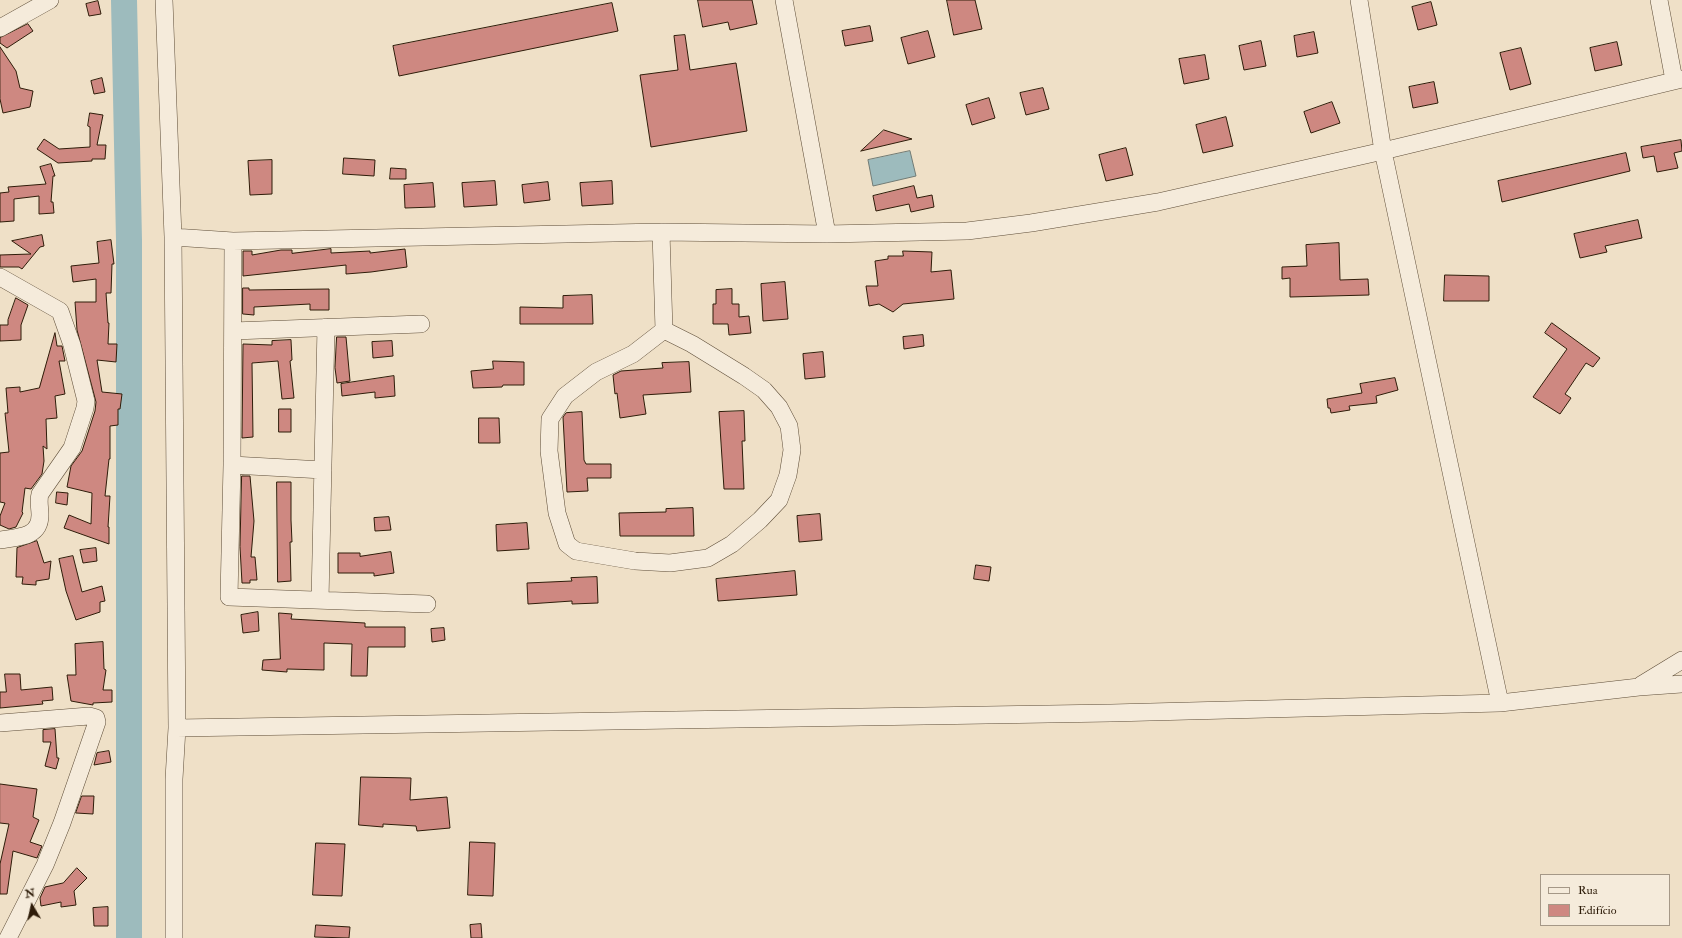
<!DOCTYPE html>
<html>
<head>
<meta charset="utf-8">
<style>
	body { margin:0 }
	#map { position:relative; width:1682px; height:938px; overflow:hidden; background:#efe0c7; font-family:"IM FELL Double Pica",serif }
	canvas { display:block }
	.legend { position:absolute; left:1540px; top:874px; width:130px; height:52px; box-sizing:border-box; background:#f5ebdb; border:1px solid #a59887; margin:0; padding:5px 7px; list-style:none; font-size:12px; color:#2e1c09 }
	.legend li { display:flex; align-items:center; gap:8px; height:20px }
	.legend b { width:20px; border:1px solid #a59887 }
	.north { position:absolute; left:12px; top:886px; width:40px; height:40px; -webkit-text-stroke:3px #f5ebdb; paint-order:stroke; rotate:351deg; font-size:11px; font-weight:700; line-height:16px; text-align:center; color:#2e1c09 }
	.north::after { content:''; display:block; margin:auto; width:14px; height:18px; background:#2e1c09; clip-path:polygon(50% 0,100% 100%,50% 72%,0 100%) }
</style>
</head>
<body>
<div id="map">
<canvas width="1682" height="938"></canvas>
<ul class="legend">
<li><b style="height:5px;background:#f5ebdb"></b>Rua</li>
<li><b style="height:11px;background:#ce8881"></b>Edifício</li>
</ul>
<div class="north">N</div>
</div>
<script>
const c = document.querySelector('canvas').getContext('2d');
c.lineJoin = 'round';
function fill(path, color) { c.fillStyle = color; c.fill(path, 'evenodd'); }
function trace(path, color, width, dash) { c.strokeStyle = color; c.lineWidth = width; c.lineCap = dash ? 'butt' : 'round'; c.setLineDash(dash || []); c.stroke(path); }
const water = new Path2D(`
	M910,151L916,176L873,186L868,160Z`);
const river = new Path2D(`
	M124,0L129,240V938`);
const building = new Path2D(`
	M698,0H752L757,24L730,30L728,22L703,27Z
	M947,0H975L982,29L954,35Z
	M98,1L101,14L89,16L86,4Z
	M1431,2L1437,25L1418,30L1412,7Z
	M612,3L618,31L399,76L393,46Z
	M28,24L33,31L7,48L0,43V38Z
	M870,26L873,41L845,46L842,31Z
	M928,31L935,57L908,64L901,38Z
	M1314,32L1318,53L1297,57L1294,36Z
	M685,35L690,70L736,63L747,131L651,147L640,75L678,70L674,36Z
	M1261,41L1266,66L1244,70L1239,46Z
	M1617,42L1622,65L1595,71L1590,48Z
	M0,47L16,71L20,88L33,91L30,107L3,113L0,99Z
	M1521,48L1531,84L1510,90L1500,53Z
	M1205,55L1209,79L1184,84L1179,59Z
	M102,78L105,92L94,94L91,81Z
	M1434,82L1438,103L1413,108L1409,87Z
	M1043,88L1049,109L1026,115L1020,93Z
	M989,98L995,118L972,125L966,105Z
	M1332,102L1340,123L1311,133L1304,112Z
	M90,113L103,115L97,145H106L105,159H92V161L58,163L37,149L44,139L59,149L90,147V127L88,126Z
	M1226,117L1233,146L1203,153L1196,125Z
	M884,130L912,139L861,151Z
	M1681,140L1682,151L1674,153L1678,168L1657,172L1654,156L1643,158L1641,147Z
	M1126,148L1133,175L1106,181L1099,155Z
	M1626,153L1630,171L1502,202L1498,181Z
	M344,158L375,160L374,176L343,174Z
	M272,160V194L250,195L248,161Z
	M51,164L55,176H53L51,202H53L54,213L39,214V196L14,199V221L0,222V193L9,192L8,187L46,184L40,167Z
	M391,168L406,169V179H390Z
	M495,181L497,205L464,207L462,183Z
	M612,181L613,204L582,206L580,183Z
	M548,182L550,200L524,203L522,185Z
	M433,183L435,207L405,208L404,185Z
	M914,186L917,198L932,195L934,207L911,212L909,204L876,211L873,196Z
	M1638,220L1642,238L1605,246L1607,252L1580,258L1574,234Z
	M42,235L44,246L40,247L22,269L19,267H0V255L31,254L12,241Z
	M111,240L114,264H112L111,293H106L108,323H109L108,344H117L116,362L97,360L102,392L122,394L120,409H118V425L110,426V459H109L105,496H110L108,527H109V544L64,528L69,515L91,524L92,493L67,487L71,466L82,451L95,411L96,402L77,330L75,302H96V279L73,282L71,266L99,263L97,242Z
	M1339,243L1340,280L1368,279L1369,295L1290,297V278L1282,279V267L1307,266L1306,245Z
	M331,249V253L370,251V253L405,249L407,267L371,272L346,274V265L243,276V251H252V255L281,250H292V253Z
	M903,251L932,252L931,272L951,270L954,299L903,304L893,312L879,304L869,306L866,286H878L875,261L888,259V256H903Z
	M1445,275L1489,276V301H1444Z
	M785,282L788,319L763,321L761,284Z
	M243,288H249V290L329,289V310H310V304L254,307V315L243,314Z
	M732,289V304H739V317L749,316L751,333L729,335L728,324H713V304H716V290Z
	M592,295L593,324H520V307L563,308V296Z
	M16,298L28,305L21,325V340L0,341V325H8V320Z
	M1552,323L1600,358L1593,367L1586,363L1565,394L1571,398L1560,414L1533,397L1567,349L1545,333Z
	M55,333L57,346H62L65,361H59L65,394L55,396L57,418L46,419L47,449L43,446L44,461L42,474L31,489L25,488L22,512L23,513L16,527L9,529L0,525V516L5,503L0,502V453L9,452L5,413H8L6,388L20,387V392L39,388Z
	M923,335L924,346L904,349L903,337Z
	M337,337H346L350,381L337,383L335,368Z
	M291,340L292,360L290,361L294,398L282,399L278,361L252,363L253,437L242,438L243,344L272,345V341Z
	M392,341L393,356L373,358L372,342Z
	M823,352L825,377L805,379L803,354Z
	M493,361L524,362V385H503L502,387L473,388L471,371L493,369Z
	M689,362L691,392L643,395L646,414L620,418L617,393L615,394L613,375L621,371L663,368L662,363Z
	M394,376L395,396L375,398V392L342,396L341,384Z
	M1395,378L1398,390L1376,396L1377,403L1349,406L1350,410L1331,413L1330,408H1328L1327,399L1362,393L1360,384Z
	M279,409H291V432H279Z
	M744,411L745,441H742L744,489H724L719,412Z
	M582,412L584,460L586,464H611V478H587L588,491L567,492L563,417L566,413Z
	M479,418H499L500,443H479Z
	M242,476H250L254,521L251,557H255L257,580H250V583H242L240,547Z
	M277,482H291V520L292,542H290L291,581L278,582Z
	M57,492L68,493L67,505L56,503Z
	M693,508L694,536H620L619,513L666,512V509Z
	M820,514L822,540L799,542L797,516Z
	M389,517L391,530L375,531L374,518Z
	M527,523L529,549L497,551L496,525Z
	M37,541L44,563L51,561L49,579L36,581V585L22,584L23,577H16L17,548Z
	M96,548L97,561L83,563L80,550Z
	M391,552L394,573L374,576V573H338V553H360V556Z
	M73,556L82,592L102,586L105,601L100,602V612L76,620L66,591L59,559Z
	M976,565L991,567L989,581L974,579Z
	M795,571L797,595L718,601L716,579Z
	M597,577L598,603L572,604V601L528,604L527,583L572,581L571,578Z
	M258,612L259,631L243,633L241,615Z
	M279,613L292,614L291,619L365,623V627H405V647H368L367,676H351L352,644L324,643V670L287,669V672L262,670L263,660L280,659Z
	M444,628L445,640L432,642L431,629Z
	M103,642L104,669L106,670L103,690H112V702L93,703V705L71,701L67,675H76L75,644Z
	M5,674H20L21,690L52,687L53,700L42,701L43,704L0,708V692H6Z
	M55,729L57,758H59L56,769L45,766L51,742H43V730Z
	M109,751L111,762L94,765L97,753Z
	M361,777L411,778L410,800L447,797L450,828L417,831L416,826L383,824V827L359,825Z
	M0,784L37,789L33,817L39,820L30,842L42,846L37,858L13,851L7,894H0V864L9,824L0,823Z
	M82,796H94L93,814L76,813Z
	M470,842L495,843L493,896L468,895Z
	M316,843L345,844L342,896L313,895Z
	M77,868L87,878L74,891L76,905L61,907V902L41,906L40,898L45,887L63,883Z
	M108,907V926H94L93,908Z
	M481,924L482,938H471L470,925Z
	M316,925L350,927L349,938L315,937Z`);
const minor = new Path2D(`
	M164,0L173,237L177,728L174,779V938
	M784,0L827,234
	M1359,0L1383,151L1500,703
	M1659,0L1674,80
	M0,28L50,0
	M661,232L664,330
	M173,237L233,241L661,232L827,234L967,231L1031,223L1158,202L1383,151L1682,79
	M233,241L232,465L229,597L427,604
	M0,277L60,311L72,345L86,401L85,408L72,448L40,494C38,501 40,508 40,515C40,538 17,537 0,540
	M664,330L692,344L744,376L764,390L779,407L789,426L792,450L788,475L779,500L760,520L732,544L708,558L670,563L635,561L576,551L567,544L557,513L549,451L550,419L565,396L596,372L633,354Z
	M233,331L421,324
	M232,465L323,470
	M320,600L326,327
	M1641,685L1682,660
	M0,723L89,716L96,718L97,722L62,823L45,865L8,938
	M177,728L1111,713L1500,703L1639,687L1682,684`);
fill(water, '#9dbbbd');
trace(water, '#717b75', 1);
trace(river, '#9dbbbd', 26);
fill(building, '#ce8881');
trace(building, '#2e1c09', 1);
trace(minor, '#5e4d38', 18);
trace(minor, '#f5ebdb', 17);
</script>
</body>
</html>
